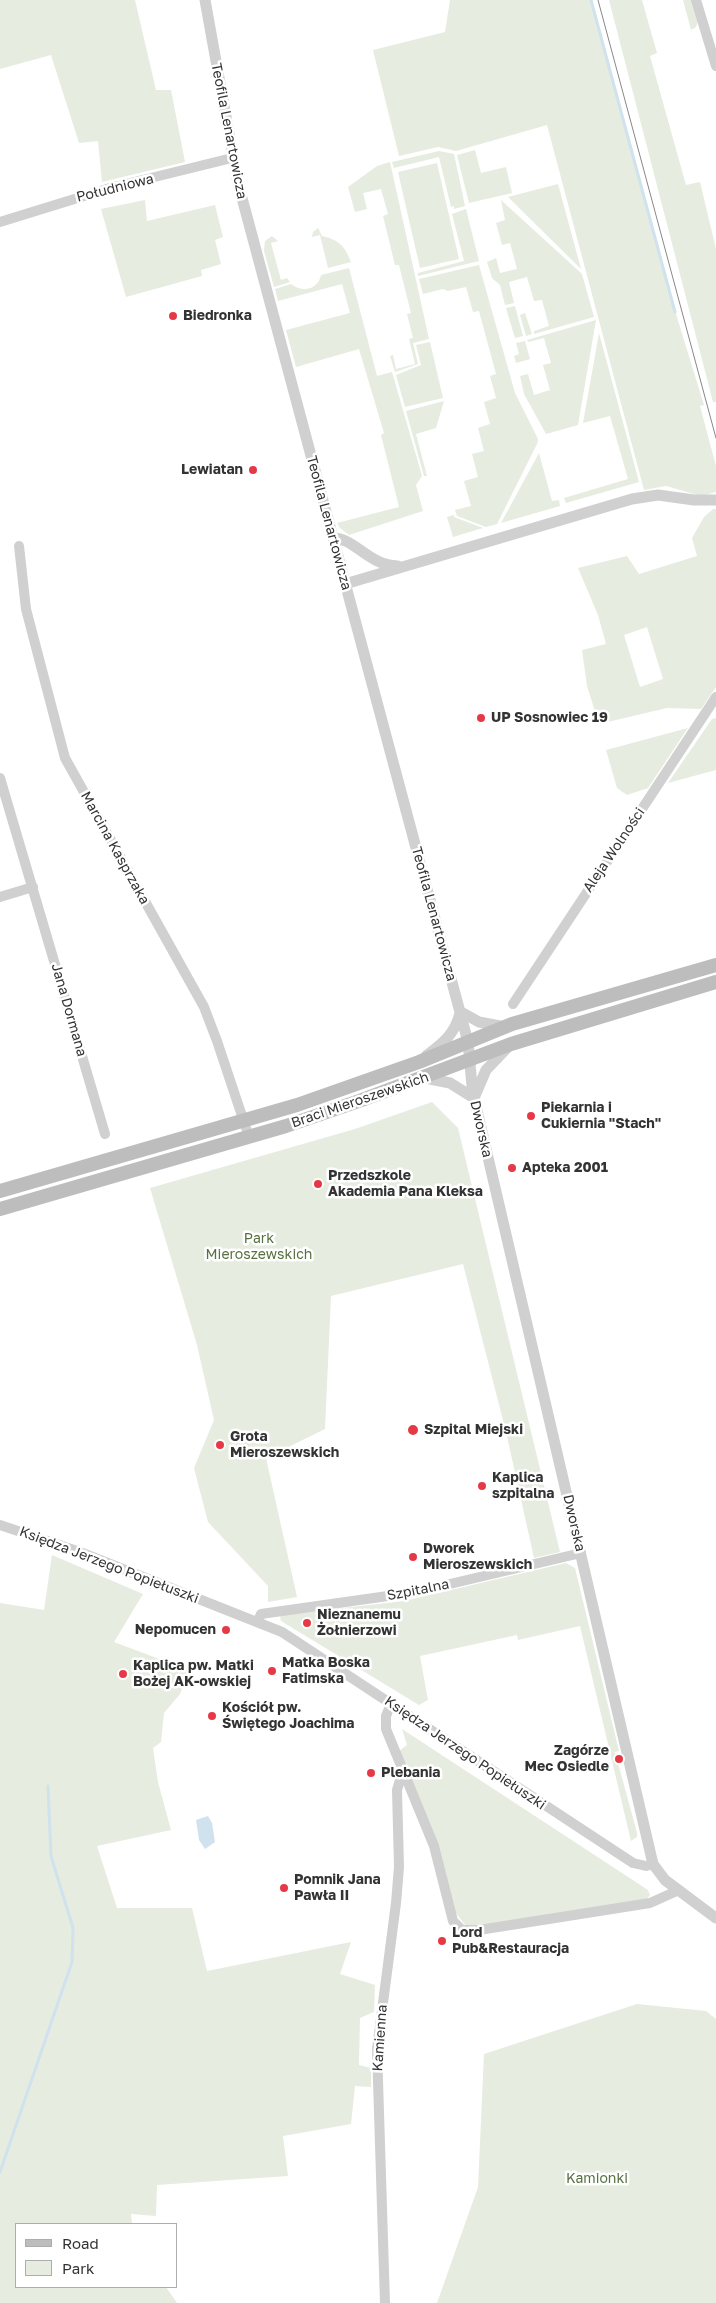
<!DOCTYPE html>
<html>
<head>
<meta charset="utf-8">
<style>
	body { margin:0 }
	#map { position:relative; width:716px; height:2303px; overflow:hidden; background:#fff; font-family:"Golos Text",sans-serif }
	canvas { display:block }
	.legend { position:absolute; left:15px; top:2223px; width:162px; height:65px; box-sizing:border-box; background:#fff; border:1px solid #adadad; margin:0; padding:6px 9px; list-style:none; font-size:15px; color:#333 }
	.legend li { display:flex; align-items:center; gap:10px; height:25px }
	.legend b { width:25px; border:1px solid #adadad }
</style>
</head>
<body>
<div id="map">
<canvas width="716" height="2303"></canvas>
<ul class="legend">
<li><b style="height:6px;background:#bdbdbd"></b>Road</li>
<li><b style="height:14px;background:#e6ecdf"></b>Park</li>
</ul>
</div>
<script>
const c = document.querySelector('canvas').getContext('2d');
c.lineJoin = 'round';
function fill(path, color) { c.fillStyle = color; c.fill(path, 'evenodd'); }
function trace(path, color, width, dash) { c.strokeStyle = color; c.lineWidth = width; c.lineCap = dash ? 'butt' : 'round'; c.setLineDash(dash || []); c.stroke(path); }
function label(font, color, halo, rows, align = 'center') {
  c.font = font + ' "Golos Text",sans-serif'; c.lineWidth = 5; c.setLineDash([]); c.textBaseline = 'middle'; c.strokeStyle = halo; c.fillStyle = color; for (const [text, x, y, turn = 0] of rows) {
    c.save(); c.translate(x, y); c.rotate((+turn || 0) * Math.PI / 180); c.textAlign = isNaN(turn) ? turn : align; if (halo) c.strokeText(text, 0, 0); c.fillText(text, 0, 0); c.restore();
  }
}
const green = new Path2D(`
	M0,0H135L156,90H171L185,162L102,182L98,141L79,143L51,55L0,69Z
	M450,0H592L676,314L704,405L700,406L716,466V492L701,496L666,486L644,490L547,125L456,151L438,147L399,156L373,50L445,32Z
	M609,0H642L657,53L650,56L686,185L700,182L716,249V402H713Z
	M683,0H692L698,21L696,27L691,30Z
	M475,150L481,173L506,167L512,193L469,203L457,155Z
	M439,151L454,154L465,206L454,209V206L451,207L439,157L394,168L392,162Z
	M390,162L429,339L413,343L418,364L395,372L390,356L393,355L396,369L415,364L409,339L413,338L407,314L411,313L399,265H395L383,216L388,214L381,189L363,193L367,209L355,212L348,187L377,166Z
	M437,163L459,259L420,268L398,172Z
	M558,184L581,269L508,197Z
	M145,200L147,221L215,205L223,237L215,240L221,264L201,270L202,276L126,297L101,209Z
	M501,200L582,274L594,317L534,334V331L549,326L542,300L534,301L527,277L509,282L514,303L505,305L500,285L492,278L487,262L496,258L500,273L517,269L510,243L502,245L496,223L505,220Z
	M466,209L479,261L418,276V273L464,261L452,214Z
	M318,228L322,236C339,240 345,246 351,262L328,268L320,235L312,237L313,232Z
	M272,236L278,241L271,243L281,280L287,278L290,282L274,287L264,251L265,241Z
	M479,265L515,393L538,439L537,444L497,524L486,527L457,516L455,510L471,506L464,481L478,477L472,454L484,451L478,428L490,424L484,402L496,398L490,376L496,374L479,311L473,312L466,287L448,291L443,289L423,294L419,279Z
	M349,268L377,376L392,372L422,476L416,485L423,511L349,535L340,528L337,523L399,507L381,435L384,433L359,349L296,367L286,330L350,313L342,284L278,301L275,289L291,284C302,293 318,290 321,275Z
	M515,306L523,336L515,338L506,308Z
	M525,313L532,334L526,336L520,315Z
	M596,320L578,425L546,434L524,394L520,376L528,374L534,395L550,390L543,365L551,363L544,338L528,342L527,340Z
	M599,333L639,482L566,503L564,498L628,479L610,416L583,423Z
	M525,341L530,359L516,363L514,356L519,354L516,343Z
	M430,342L443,398L405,407L396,375L421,365L416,345Z
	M444,401L436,428L416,434L427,476H424L406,411Z
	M539,453L552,501L559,500L560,506L501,523Z
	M713,509H716V687L701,709L667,708L599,724L587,686L582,650L606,644L598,615L578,568L627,556L639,574L697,556L692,538L704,517ZM647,627L663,679L640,687L624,635Z
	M454,515V517L483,528L453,537L447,517Z
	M716,718V770L668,783L712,719Z
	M688,728L648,788L627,795L617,788L606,750Z
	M432,1102L458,1128L560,1552L534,1558L506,1432L463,1264L331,1296L325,1429L266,1458L297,1597L268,1602V1586L208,1522L194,1468L214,1420L197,1345L150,1188L355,1129Z
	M52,1555L143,1594L114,1642L178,1666L190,1667L180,1694L164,1713L161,1742L153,1748L158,1782L171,1830L97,1846L117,1908H192L207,1971L351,1942L340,1974L375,1985L374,2012L360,2018L359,2065L371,2068V2087L355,2086L351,2124L283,2136L288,2176L157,2185L156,2216L131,2214L132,2224H16V2287H166L177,2303H0V1603L44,1610Z
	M566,1563L575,1568L619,1751L615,1752L637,1833V1837L631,1841L580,1626L518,1640L517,1635L420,1656L428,1700L419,1705L281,1621L280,1617L282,1615L404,1601Z
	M402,1729L648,1890L650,1895L647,1899L475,1926H466L455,1912L399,1751L407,1745Z
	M637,2004L706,2011L716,2019V2303H437L478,2187L484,2054Z`);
const water = new Path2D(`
	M208,1816L212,1823L215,1842L205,1849L199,1840L196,1820Z`);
const stream = new Path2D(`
	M591,0L675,312
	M0,2172L72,1962L73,1928L51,1856L48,1786`);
const minor = new Path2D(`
	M696,0L716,66
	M0,222L110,188L232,158
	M19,546L26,609L65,758L204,1007L217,1041L249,1137
	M0,778L105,1134
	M0,897L33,887
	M513,1004L716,697
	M0,1525L80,1552L282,1632L633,1863L646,1866L653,1864
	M258,1621L261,1614L416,1592L581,1553
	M391,1704L386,1716V1729L434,1846L453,1921L462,1930H479L650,1903L679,1890
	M385,2303L377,2049L396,1903L399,1867L397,1790L400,1780L405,1778`);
const tertiary = new Path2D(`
	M205,0L238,183L468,1042L472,1086L476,1106L653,1864L665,1880L716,1918
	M333,538C355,538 369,566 398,566
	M345,584L632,499L658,495L694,500H716
	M461,1012L479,1022L505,1027
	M426,1056C443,1043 455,1034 460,1013
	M425,1078L450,1083L474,1098
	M474,1098L486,1070L508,1047`);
const secondary = new Path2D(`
	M0,1191L297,1105L419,1062L512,1024L716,965
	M0,1209L286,1126L359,1101L511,1044L716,982`);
const tram = new Path2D(`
	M598,0L716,438`);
const markers = [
	[173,316,5,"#e63946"],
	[253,470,5,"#e63946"],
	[481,718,5,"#e63946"],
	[531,1116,5,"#e63946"],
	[512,1168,5,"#e63946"],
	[318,1184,5,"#e63946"],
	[413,1430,6,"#e63946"],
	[220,1445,5,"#e63946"],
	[482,1486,5,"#e63946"],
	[413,1557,5,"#e63946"],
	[307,1623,5,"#e63946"],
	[226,1630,5,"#e63946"],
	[272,1671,5,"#e63946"],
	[123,1674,5,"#e63946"],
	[212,1716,5,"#e63946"],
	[619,1759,5,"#e63946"],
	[371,1773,5,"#e63946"],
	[284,1888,5,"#e63946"],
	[442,1941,5,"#e63946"]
];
const streetNames = [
	["Teofila Lenartowicza",229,131,79],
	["Południowa",115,188,-14],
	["Teofila Lenartowicza",329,523,75],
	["Marcina Kasprzaka",115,848,61],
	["Aleja Wolności",614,850,-56],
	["Teofila Lenartowicza",434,914,75],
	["Jana Dormana",69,1010,74],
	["Braci Mieroszewskich",360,1100,-19],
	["Dworska",481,1129,77],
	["Dworska",574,1523,77],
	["Księdza Jerzego Popiełuszki",109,1565,21],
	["Szpitalna",418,1590,-11],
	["Księdza Jerzego Popiełuszki",465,1753,34],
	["Kamienna",380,2038,-86]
];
const poiNames = [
	["Biedronka",183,316],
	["Lewiatan",243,470,"right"],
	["UP Sosnowiec 19",491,718],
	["Piekarnia i",541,1108],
	["Cukiernia \"Stach\"",541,1124],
	["Apteka 2001",522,1168],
	["Przedszkole",328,1176],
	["Akademia Pana Kleksa",328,1192],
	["Szpital Miejski",424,1430],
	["Grota",230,1437],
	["Mieroszewskich",230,1453],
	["Kaplica",492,1478],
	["szpitalna",492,1494],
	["Dworek",423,1549],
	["Mieroszewskich",423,1565],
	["Nieznanemu",317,1615],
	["Żołnierzowi",317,1631],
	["Nepomucen",216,1630,"right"],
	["Matka Boska",282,1663],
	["Fatimska",282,1679],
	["Kaplica pw. Matki",133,1666],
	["Bożej AK-owskiej",133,1682],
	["Kościół pw.",222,1708],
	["Świętego Joachima",222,1724],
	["Zagórze",609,1751,"right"],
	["Mec Osiedle",609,1767,"right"],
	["Plebania",381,1773],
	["Pomnik Jana",294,1880],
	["Pawła II",294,1896],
	["Lord",452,1933],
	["Pub&Restauracja",452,1949]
];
const parkNames = [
	["Park",259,1239],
	["Mieroszewskich",259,1255],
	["Kamionki",597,2179]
];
fill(green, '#e6ecdf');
fill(water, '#cfe2ee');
trace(stream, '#cfe2ee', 3);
trace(minor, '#d0d0d0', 10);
trace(tertiary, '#d0d0d0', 11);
trace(secondary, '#bdbdbd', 14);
trace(tram, '#888', 1);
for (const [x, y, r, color] of markers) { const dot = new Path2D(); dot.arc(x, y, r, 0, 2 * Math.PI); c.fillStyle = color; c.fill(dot); trace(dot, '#fff', 2); }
label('14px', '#333', '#fff', streetNames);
label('bold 14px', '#333', '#fff', poiNames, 'left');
label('14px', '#56703f', '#fff', parkNames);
</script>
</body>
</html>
